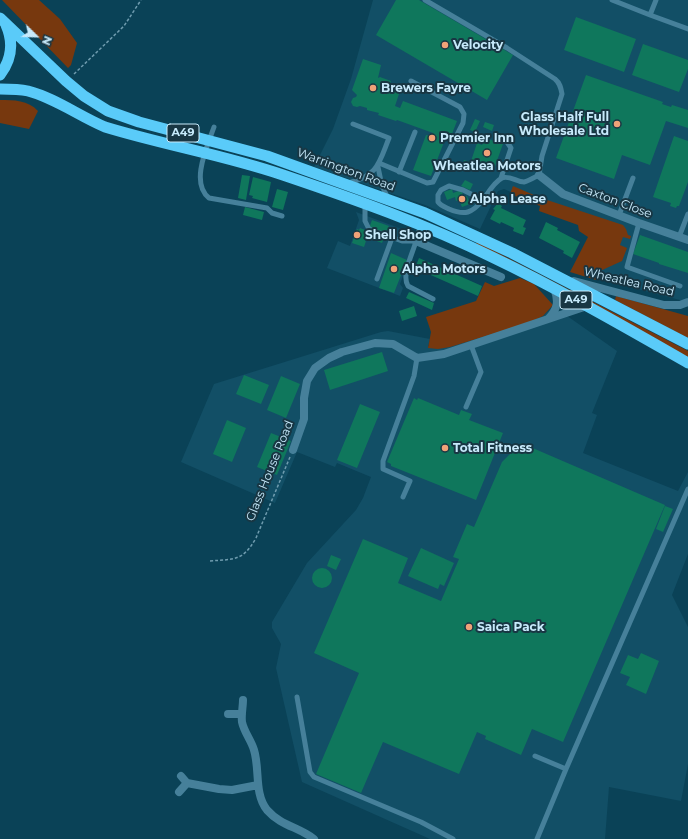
<!DOCTYPE html>
<html>
<head>
<meta charset="utf-8">
<style>
	body { margin:0 }
	#map { position:relative; width:688px; height:839px; overflow:hidden; background:#0a4257; font-family:Montserrat,sans-serif }
	canvas { display:block }
	.north { position:absolute; left:16px; top:16px; width:40px; height:40px; -webkit-text-stroke:3px #183643; paint-order:stroke; rotate:113deg; font-size:11px; font-weight:700; line-height:16px; text-align:center; color:#c7eafb }
	.north::after { content:''; display:block; margin:auto; width:14px; height:18px; background:#c7eafb; clip-path:polygon(50% 0,100% 100%,50% 72%,0 100%) }
</style>
</head>
<body>
<div id="map">
<canvas width="688" height="839"></canvas>
<div class="north">N</div>
</div>
<script>
const c = document.querySelector('canvas').getContext('2d');
c.lineJoin = 'round';
function fill(path, color) { c.fillStyle = color; c.fill(path, 'evenodd'); }
function trace(path, color, width, dash) { c.strokeStyle = color; c.lineWidth = width; c.lineCap = dash ? 'butt' : 'round'; c.setLineDash(dash || []); c.stroke(path); }
function label(font, color, halo, rows, align = 'center') {
  c.font = font + ' Montserrat,sans-serif'; c.lineWidth = 4; c.setLineDash([]); c.textBaseline = 'middle'; c.strokeStyle = halo; c.fillStyle = color; for (const [text, x, y, turn = 0] of rows) {
    c.save(); c.translate(x, y); c.rotate((+turn || 0) * Math.PI / 180); c.textAlign = isNaN(turn) ? turn : align; if (halo) c.strokeText(text, 0, 0); c.fillText(text, 0, 0); c.restore();
  }
}
const built = new Path2D(`
	M373,0H688V307L680,300L591,277L600,234L539,204L504,189L498,191L480,229L425,205L314,167L333,129L351,79Z
	M356,212L418,235L400,284L403,288L400,296L327,268L338,241L350,246L359,220Z
	M553,306L617,351L592,413L597,415L583,453L678,491L688,472V554L672,595L688,627V764L681,801L609,787L605,839H430L302,782L276,668L281,644L272,628V622L307,563L356,510L363,498L371,477L337,463L335,467L297,452L275,503L181,462L214,384L381,332L388,331L430,339L428,347L543,316Z`);
const green = new Path2D(`
	M2,0H39L60,19L77,43L71,65L68,68Z
	M0,100C14,100 28,100 38,111L29,129L0,123Z
	M513,186L541,198L623,225L626,229L628,235L631,236L630,239L623,237L620,245L627,248L622,261L600,271L596,280L570,272L588,237L579,231L578,225L539,211L540,206L510,194Z
	M477,242L688,351V360L475,246Z
	M520,278L534,284L553,305L543,316L528,323L450,347L438,349L428,348L431,332L426,317L476,301L485,282L494,286Z
	M616,296L688,316V338L615,300Z`);
const building = new Path2D(`
	M396,0H419L513,55L487,100L376,35Z
	M576,17L636,39L624,72L564,50Z
	M643,44L688,60V69L679,92L632,75Z
	M363,59L381,65L378,78L380,77L391,81L389,87L400,91L395,106L400,108L403,101L457,121L450,139L441,135L439,140L444,142L431,176L413,170L426,135L431,136L433,133L397,120L396,121L378,115L379,113L367,110V108L360,106L357,107L353,106L351,102L353,98L356,97L357,95L352,90Z
	M586,75L663,102L662,104L671,107L672,105L688,110V128L666,121L650,165L622,155L614,179L556,158Z
	M475,119L480,121L475,132L470,130Z
	M485,122L494,125L492,131L483,127Z
	M674,136L688,141V182L679,206H677L676,208L670,206L671,203L653,197Z
	M485,138L503,144L494,169L471,161L477,143L482,145Z
	M464,160L471,162L469,169L462,166Z
	M242,175L250,176L246,200L238,198Z
	M253,177L271,182L267,202L252,198L253,196L249,195Z
	M465,180L473,184L470,190L461,186Z
	M277,189L288,192L283,210L272,207Z
	M452,189L453,193L461,190L464,197L467,196L470,204L462,207L459,200L456,201L455,197L447,200L444,192Z
	M498,203L502,206L501,208L526,220L523,227L526,228L523,235L513,231L514,228L501,222L500,224L490,219L495,210L493,209Z
	M245,207L264,212L262,220L243,215Z
	M372,220L389,226L382,243L366,237L365,241H366L364,247L352,243L357,229L359,230L360,228L368,231Z
	M546,222L558,228L557,230L580,242L572,258L563,253L564,251L539,238Z
	M640,235L688,252V273L659,264V263L633,254Z
	M391,253L407,260L394,293L379,288Z
	M419,258L482,286L478,296L415,268Z
	M409,292L434,303L432,310L406,298Z
	M414,306L417,316L402,321L399,311Z
	M382,352L388,371L330,390L324,370Z
	M244,375L269,385L261,404L236,394Z
	M281,376L300,384L286,418L267,410Z
	M414,398L417,400L418,398L459,415L461,410L472,414L469,420L503,433L476,500L391,466V464L387,462Z
	M360,404L380,412L357,468L337,460Z
	M227,420L246,428L232,462L213,454Z
	M271,433L291,441L277,475L257,467Z
	M521,443L665,505L563,742L532,729L521,755L485,739L486,736L477,732L459,774L383,742L361,793L316,774L359,673L314,653L363,539L408,558L398,583L441,601L459,559L453,557L467,524L474,527L502,462Z
	M665,506L673,509L663,532L656,529Z
	M421,548L454,563L444,586L440,584L438,589L408,576Z
	M331,555L341,559L336,570L327,566Z
	M312 578a10 10 0 1 1 20 0a10 10 0 1 1-20 0Z
	M641,653L659,661L646,694L626,685L630,677L620,673L628,655L638,659Z`);
const path = new Path2D(`
	M74,74L124,26L141,0
	M210,561C235,559 243,561 256,538L290,457`);
const service = new Path2D(`
	M425,0L507,48L555,79C560,83 561,88 562,94L542,156L539,175C535,177 529,181 524,182C517,182 509,175 502,178C494,182 488,193 483,200C472,213 465,216 449,209C445,207 441,206 438,202V195L441,190L449,186L463,190L483,200
	M612,0L650,15
	M656,0L650,15L688,29
	M214,127C207,147 190,183 209,198L267,208L272,213L282,216
	M499,139L507,142L511,148L501,178
	M379,163L427,183L433,182L463,123L464,114L460,107L411,81
	M378,167L382,186L388,198
	M399,172L415,132
	M348,183C378,176 379,163 389,138L353,124
	M365,204V221L369,229L402,241H416C413,253 401,275 408,286L433,299
	M619,215L633,178
	M639,223L627,267L680,286
	M679,237L688,214
	M377,279L392,238
	M466,407L481,372L471,345
	M403,497L410,481L383,469V461L414,376L417,358
	M297,697L310,772L314,777L421,822L453,839
	M535,756L566,769
	M537,839L566,769L688,489`);
const minor = new Path2D(`
	M539,175L563,194L639,223L688,240
	M423,226L416,241L501,277
	M574,281L664,305H680L688,302
	M548,319C558,309 559,301 554,288
	M293,450L304,419V398L307,381L315,368L329,358L342,352L375,343L393,344L417,358L444,354L587,306
	M243,700C243,707 241,715 242,722C244,732 251,740 254,750C260,769 254,794 267,810C281,826 299,827 314,839
	M228,714H242
	M181,776L187,783L219,789L232,790L258,785
	M179,792L187,783`);
const trunk = new Path2D(`
	M0,18L66,81L84,96L108,111L139,122L267,156L425,213L512,253L688,344
	M0,75C12,59 14,43 6,25
	M0,89C9,89 19,89 28,91C55,98 79,116 105,127C164,145 224,155 283,175C354,199 425,224 492,257C559,289 623,326 688,363`);
const markers = [
	[445,45,4,"#f0a278"],
	[373,88,4,"#f0a278"],
	[617,124,4,"#f0a278"],
	[432,138,4,"#f0a278"],
	[487,153,4,"#f0a278"],
	[462,199,4,"#f0a278"],
	[357,235,4,"#f0a278"],
	[394,269,4,"#f0a278"],
	[445,448,4,"#f0a278"],
	[469,627,4,"#f0a278"]
];
const shields = [
	[183,133,32],
	[576,300,32]
];
const shieldNames = [
	["A49",183,133],
	["A49",576,300]
];
const poiNames = [
	["Velocity",453,45],
	["Brewers Fayre",381,88],
	["Glass Half Full",609,117,"right"],
	["Wholesale Ltd",609,131,"right"],
	["Premier Inn",440,138],
	["Wheatlea Motors",487,166,"center"],
	["Alpha Lease",470,199],
	["Shell Shop",365,235],
	["Alpha Motors",402,269],
	["Total Fitness",453,448],
	["Saica Pack",477,627]
];
const streetNames = [
	["Warrington Road",346,170,20],
	["Caxton Close",615,201,21],
	["Wheatlea Road",629,282,13],
	["Glass House Road",270,471,-68]
];
fill(built, '#124f66');
fill(green, '#77380e');
fill(building, '#0f775c');
trace(path, '#6f9caf', 1.5, [3, 2]);
trace(service, '#46809a', 5);
trace(minor, '#46809a', 8);
trace(trunk, '#5acbf9', 11);
for (const [x, y, r, color] of markers) { const dot = new Path2D(); dot.arc(x, y, r, 0, 2 * Math.PI); c.fillStyle = color; c.fill(dot); trace(dot, '#183643', 1.5); }
for (const [x, y, w] of shields) { const box = new Path2D(); box.roundRect(x - w / 2, y - 9, w, 18, 3); c.fillStyle = '#183643'; c.fill(box); trace(box, '#c7eafb', 1); }
label('bold 11px', '#c7eafb', null, shieldNames);
label('bold 12px', '#c7eafb', '#183643', poiNames, 'left');
label('12px', '#c7eafb', '#183643', streetNames);
</script>
</body>
</html>
